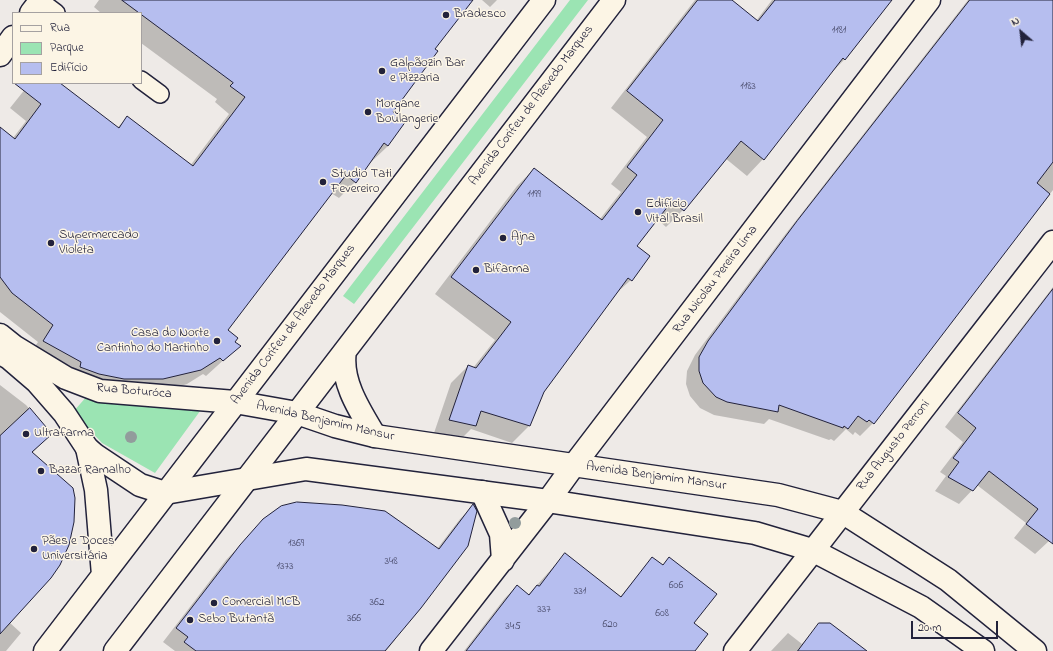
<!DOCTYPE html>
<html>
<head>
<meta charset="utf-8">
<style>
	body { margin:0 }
	#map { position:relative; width:1053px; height:651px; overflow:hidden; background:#eeeae7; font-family:"Indie Flower",sans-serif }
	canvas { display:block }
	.legend { position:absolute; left:12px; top:12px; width:130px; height:72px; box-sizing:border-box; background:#fcf5e5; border:1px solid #a5a1a1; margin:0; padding:5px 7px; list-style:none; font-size:12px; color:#22223b }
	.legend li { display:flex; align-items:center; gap:8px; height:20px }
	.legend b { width:20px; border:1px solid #a5a1a1 }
	.north { position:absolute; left:1001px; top:12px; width:40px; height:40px; -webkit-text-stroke:3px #fcf5e5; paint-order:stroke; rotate:332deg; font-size:11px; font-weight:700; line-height:16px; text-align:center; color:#22223b }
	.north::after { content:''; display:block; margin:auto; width:14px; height:18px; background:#22223b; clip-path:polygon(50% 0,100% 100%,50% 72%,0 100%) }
	.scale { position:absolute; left:911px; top:621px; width:87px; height:18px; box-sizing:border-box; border:2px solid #22223b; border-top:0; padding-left:5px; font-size:12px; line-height:14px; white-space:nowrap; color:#22223b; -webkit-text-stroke:3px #fcf5e5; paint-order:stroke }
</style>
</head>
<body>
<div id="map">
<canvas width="1053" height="651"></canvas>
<ul class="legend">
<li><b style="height:5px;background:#fcf5e5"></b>Rua</li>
<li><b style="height:11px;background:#9be4b3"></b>Parque</li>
<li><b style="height:11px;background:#b6beef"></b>Edifício</li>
</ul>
<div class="north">N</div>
<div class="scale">20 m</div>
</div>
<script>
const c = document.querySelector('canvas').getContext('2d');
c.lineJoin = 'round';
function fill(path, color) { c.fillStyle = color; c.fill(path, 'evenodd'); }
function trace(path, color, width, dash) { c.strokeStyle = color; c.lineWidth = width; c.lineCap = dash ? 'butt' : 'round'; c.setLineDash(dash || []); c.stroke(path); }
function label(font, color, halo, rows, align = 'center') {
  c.font = font + ' "Indie Flower",sans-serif'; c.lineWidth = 3; c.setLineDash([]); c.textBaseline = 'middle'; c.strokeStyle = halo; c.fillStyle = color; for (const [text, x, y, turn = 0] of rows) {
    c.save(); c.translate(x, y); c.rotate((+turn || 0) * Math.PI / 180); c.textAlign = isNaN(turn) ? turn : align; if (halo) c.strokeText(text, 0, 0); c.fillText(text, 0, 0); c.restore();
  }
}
const green = new Path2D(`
	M570,0H588L354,304L343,296Z
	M88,395L203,407L155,473L102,443L73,412Z`);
const shadow = new Path2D(`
	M99,0H471L433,49L391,112L388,146L371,162L370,161L355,182L339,198L331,193L226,330L234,342L239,346L206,376L203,374L187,384L159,393L133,396L28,357L38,342L0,312V128L13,138L26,121L10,108L30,83H58L117,128L128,117L190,166L229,114L215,102L217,99L141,43V13H101L94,7Z
	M482,0H497L490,7Z
	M695,0H730L756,21L772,0H891L845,59L828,76L763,159L747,176L725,158L683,210L666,227L657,219L636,246L631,280L613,296L544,391L529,426L512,443L471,429L458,442L433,436L451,383L468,366L473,368L495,340L435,294L517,186L534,169L600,219L621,192L611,184L647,137L611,108Z
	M968,0H1053V190L873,423L860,436L855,432L853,435L846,429L834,441L831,439L829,440L769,419L764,424L714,415L700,408L690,396L686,384L687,371L695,355L784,236Z
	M1053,287V540L1049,541L1035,554L1014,538L1026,523L977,485L959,504L935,491L946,476L940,472L963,442L945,427Z
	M0,385L26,405L51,434L32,453L9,622L21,633L6,651H0Z
	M288,505L437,549L460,519L473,506L393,639L395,640L386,651H175L163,642L226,560L271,513Z
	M565,554L620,597L652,558L662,566L669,559L693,624L694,651H464L505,598L517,586L528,595Z
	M820,624L865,651H771L788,633L802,644Z`);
const building = new Path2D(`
	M122,0H473L435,49L438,51L393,112L406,121L388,146L384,143L356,183L346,175L228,330L238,338L235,342L241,346L223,361L220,358L201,370L163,379H124L99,374L80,367L81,362L43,341L53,325L12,293L0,277V127L15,139L41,104L14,83H60L119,128L127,116L193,166L245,97L230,86L233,83Z
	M698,0H732L758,21L775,0H892L845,60L843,58L764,160L741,141L684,211L672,201L637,246L650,256L632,281L628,278L544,392L530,426L481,411L476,426L449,420L468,365L476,368L511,322L451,277L534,168L602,220L637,175L627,167L663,120L627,91Z
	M970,0H1053V162L1037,183L1050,194L874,424L869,420L867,422L858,416L848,429L844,426L843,428L779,405L778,412L727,402L716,397L703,383L699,371V357L708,341L797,221Z
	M1053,289V544L1026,524L1038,509L989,471L973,491L948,477L959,462L953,458L976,428L958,413Z
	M30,408L52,434L32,452L73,488L75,498L74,522L69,545L60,565L51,578L0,634V436Z
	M297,502L342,505L385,511L439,549L473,504L477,511L468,546L421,608L385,651H196L184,642L188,637L176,628L240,545L263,519L281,506Z
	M565,553L621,597L652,557L663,565L669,557L717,594L694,623L708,634L695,651H466L517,585L529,595L537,585L539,586Z
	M819,623H830L867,651H798Z`);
const service = new Path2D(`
	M40,1L56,13
	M141,80L160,94`);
const minor = new Path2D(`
	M31,13L41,0
	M0,55L13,37
	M0,335L15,347L66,378L100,391L235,402
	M0,353L9,358L37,382L64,413L87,448L95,455L140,485L165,493
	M482,492L501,534L503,560
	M431,651L548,501L574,465L929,0
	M735,651L1053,242`);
const secondary = new Path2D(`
	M235,402L297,413L335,426L375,436L778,495L842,512L948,580L1035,651
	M165,493L306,469L548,501L755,533L812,550L921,607L983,651`);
const primary = new Path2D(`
	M345,351C340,381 360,411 375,436
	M87,448L96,490L103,575
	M45,651L544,0
	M115,651L614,0`);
const trees = [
	[131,437],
	[515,523]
];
const markers = [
	[446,15,4,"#22223b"],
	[382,71,4,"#22223b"],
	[368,112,4,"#22223b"],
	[323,182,4,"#22223b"],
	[638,212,4,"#22223b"],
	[503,238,4,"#22223b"],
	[51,243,4,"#22223b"],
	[476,270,4,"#22223b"],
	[217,341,4,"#22223b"],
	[26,434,4,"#22223b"],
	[41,471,4,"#22223b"],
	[34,549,4,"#22223b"],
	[214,603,4,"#22223b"],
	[190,620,4,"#22223b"]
];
const numberNames = [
	["1181",839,31],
	["1183",748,87],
	["1199",534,195],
	["1369",296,544],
	["348",391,562],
	["1373",285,567],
	["606",676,586],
	["331",580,592],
	["362",377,603],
	["337",544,610],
	["608",662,614],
	["366",354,619],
	["620",610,625],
	["345",513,627]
];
const poiNames = [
	["Bradesco",454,15],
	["Galpãozin Bar",390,64],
	["e Pizzaria",390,79],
	["Morgane",376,105],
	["Boulangerie",376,120],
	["Studio Tati",331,175],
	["Fevereiro",331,190],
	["Edifício",646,205],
	["Vital Brasil",646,220],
	["Supermercado",59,236],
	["Violeta",59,251],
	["Ajna",511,238],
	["Bifarma",484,270],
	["Casa do Norte",209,334,"right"],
	["Cantinho do Martinho",209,349,"right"],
	["Ultrafarma",34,434],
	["Bazar Ramalho",49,471],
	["Pães e Doces",42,542],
	["Universitária",42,557],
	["Comercial MCB",222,603],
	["Sebo Butantã",198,620]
];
const streetNames = [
	["Avenida Corifeu de Azevedo Marques",532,106,-53],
	["Rua Nicolau Pereira Lima",716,280,-53],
	["Avenida Corifeu de Azevedo Marques",294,325,-53],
	["Rua Boturóca",134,392,5],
	["Avenida Benjamim Mansur",325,422,13],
	["Rua Augusto Perroni",894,446,-52],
	["Avenida Benjamim Mansur",656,477,8]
];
fill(green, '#9be4b3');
fill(shadow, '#0003');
fill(building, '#b6beef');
trace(building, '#22223b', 1);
trace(service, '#22223b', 20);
trace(minor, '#22223b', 25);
trace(secondary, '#22223b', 25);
trace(primary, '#22223b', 25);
trace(service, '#fcf5e5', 17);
trace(minor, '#fcf5e5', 22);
trace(secondary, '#fcf5e5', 22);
trace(primary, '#fcf5e5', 22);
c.fillStyle = '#929c9c';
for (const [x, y] of trees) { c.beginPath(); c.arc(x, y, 6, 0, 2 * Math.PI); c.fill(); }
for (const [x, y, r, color] of markers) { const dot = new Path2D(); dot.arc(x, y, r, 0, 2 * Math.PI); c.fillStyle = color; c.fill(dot); trace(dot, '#fcf5e5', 1.5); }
label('11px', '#474968', null, numberNames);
label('13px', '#22223b', '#fcf5e5', poiNames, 'left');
label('13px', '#22223b', '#fcf5e5', streetNames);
</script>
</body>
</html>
